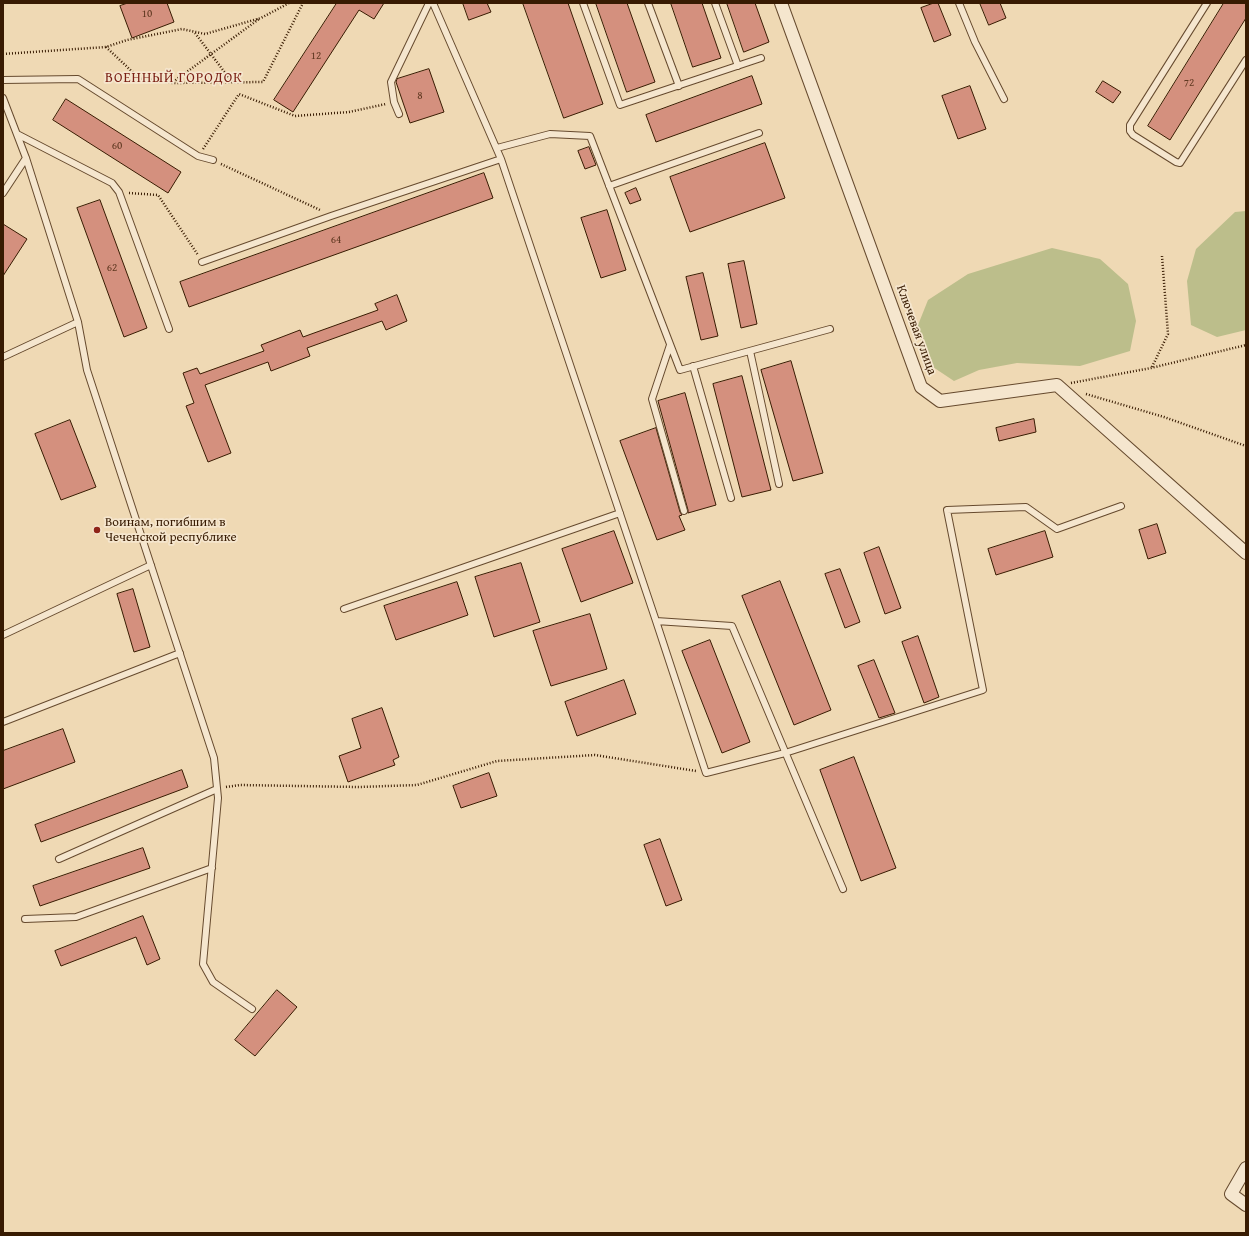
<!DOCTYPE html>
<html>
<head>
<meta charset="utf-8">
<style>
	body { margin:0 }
	#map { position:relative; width:1249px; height:1236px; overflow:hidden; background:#efd9b4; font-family:"Gentium Book Plus",serif }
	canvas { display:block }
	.frame { position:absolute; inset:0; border:4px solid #381b02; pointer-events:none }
</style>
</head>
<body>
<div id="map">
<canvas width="1249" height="1236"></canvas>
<div class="frame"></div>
</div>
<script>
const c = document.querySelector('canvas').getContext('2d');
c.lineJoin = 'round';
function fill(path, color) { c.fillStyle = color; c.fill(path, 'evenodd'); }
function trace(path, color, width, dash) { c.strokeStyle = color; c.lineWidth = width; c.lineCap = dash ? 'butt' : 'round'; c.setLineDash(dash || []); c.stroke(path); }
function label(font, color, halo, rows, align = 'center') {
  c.font = font + ' "Gentium Book Plus",serif'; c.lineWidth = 3.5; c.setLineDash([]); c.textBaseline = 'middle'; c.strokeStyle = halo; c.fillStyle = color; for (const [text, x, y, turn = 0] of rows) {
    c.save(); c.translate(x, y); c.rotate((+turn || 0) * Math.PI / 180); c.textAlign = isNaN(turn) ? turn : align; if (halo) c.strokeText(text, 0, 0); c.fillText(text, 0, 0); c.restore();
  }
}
const green = new Path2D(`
	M1246,211V330L1217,337L1191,325L1187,281L1196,249L1235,212Z
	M1052,248L1100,259L1128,284L1136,321L1130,351L1080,366L1017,363L979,370L954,381L933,367L916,330L928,300L968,274Z`);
const building = new Path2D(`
	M128,3H167L174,22L132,38L120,6Z
	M337,3H384L374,19L359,10L293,112L274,100Z
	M463,3H487L491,12L469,20Z
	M523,3H568L603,104L564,118Z
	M596,3H627L655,82L627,92Z
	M671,3H702L721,58L693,67Z
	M727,3H755L769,42L744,52Z
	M934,3H938L951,35L934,42L921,8Z
	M980,3H1000L1006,18L989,25Z
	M1224,3H1246V18L1170,140L1148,126Z
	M429,69L444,112L410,123L396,82L397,79Z
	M752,76L762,104L656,142L646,115Z
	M1103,81L1121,92L1113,103L1096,92Z
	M970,86L986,129L958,139L942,96Z
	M66,99L181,172L168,193L53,120Z
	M765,143L785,198L690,232L670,177Z
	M589,147L596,165L585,169L578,151Z
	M484,173L493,198L189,307L180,282Z
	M636,188L641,200L630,204L625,193Z
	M100,200L147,328L124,337L77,208Z
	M607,210L626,270L601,278L581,218Z
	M3,224L27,239L3,276Z
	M744,261L757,324L741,328L728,264Z
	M703,273L718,336L701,340L686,277Z
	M397,295L407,321L386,330L382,321L307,348L310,356L271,371L268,362L205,385L231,453L208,462L186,406L194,403L183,373L197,368L200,374L264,351L261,345L300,330L303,337L378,310L375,304Z
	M791,361L823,473L793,481L761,370Z
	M742,376L771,490L742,497L713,384Z
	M685,393L716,505L688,513V510L658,401Z
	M1034,419L1036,432L999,441L996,428Z
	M70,420L96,487L61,500L35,434Z
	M656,428L680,512L682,515L679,516L685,530L657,540L620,441Z
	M1157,524L1166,553L1148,559L1139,530Z
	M614,531L633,583L581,602L562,549Z
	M1045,531L1053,557L996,575L988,549Z
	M879,547L901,608L885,614L864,553Z
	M521,563L540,622L494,637L475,577Z
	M840,569L860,622L845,628L825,574Z
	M780,581L831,710L794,725L742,596Z
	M457,582L468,615L396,640L384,606Z
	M133,589L150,647L134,652L117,594Z
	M590,614L607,669L551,686L533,631Z
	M918,636L939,697L924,703L902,642Z
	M710,640L750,742L722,753L682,651Z
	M874,660L895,713L879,718L858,666Z
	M624,680L636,714L577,736L565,702Z
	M382,708L399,757L393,760L395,765L348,782L339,756L361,748L352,719Z
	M63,729L75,762L3,789V751Z
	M854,757L896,868L861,881L820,770Z
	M182,770L188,787L41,842L35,825Z
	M489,773L497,796L461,808L453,786Z
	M660,839L682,900L666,906L644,845Z
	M143,848L150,868L40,906L33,886Z
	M143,916L160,959L147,965L136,937L61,966L55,951Z
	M277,990L297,1007L255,1056L235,1040Z`);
const path = new Path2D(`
	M195,33L232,82
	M106,47L139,78L173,83L263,82L303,3
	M3,54L106,47L127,40L182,29L205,34L261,18L289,3
	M173,82L259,19
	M203,149L239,94L295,116L349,112L386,104
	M221,164L320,210
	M129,193L158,195L198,255
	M1152,367L1168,334L1162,256
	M1071,383L1151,368L1246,345
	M1086,394L1164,417L1246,446
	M226,787L240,785L359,787L417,785L497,761L595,755L696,771`);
const service = new Path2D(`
	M583,3L620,105L761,58
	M648,3L679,86
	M715,3L738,66
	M959,3L975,42L1004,99
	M1207,3L1130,125V131L1133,135L1176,162L1180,163L1246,60
	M3,80L78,79L198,156L213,160
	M3,98L26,158L78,322L87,370L214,758L218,798L203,964L213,982L252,1009
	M399,114L394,102L391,82L429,3
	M17,134L112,183L119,192L169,329
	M497,148L550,134L590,136L680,370L830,329
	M501,159L656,621L732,626L843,889
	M609,186L759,133
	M3,193L26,158
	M202,262L331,216L501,159L433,3
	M670,345L652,399L684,511
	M750,351L779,484
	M3,357L78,322
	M693,366L731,498
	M344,609L620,513
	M656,621L706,773L785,753L983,690L947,510L1026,507L1057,529L1121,506
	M3,635L151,565
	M3,722L180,653
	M59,859L217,789
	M25,919L76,917L212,868`);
const minor = new Path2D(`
	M781,3L921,387L940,401L1057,385L1246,553
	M1246,1168L1231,1194L1246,1205`);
const markers = [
	[97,530,4,"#8f2418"]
];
const numberNames = [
	["10",147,14],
	["12",316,56],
	["72",1189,83],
	["8",420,96],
	["60",117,146],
	["64",336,240],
	["62",112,268]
];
const streetNames = [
	["Ключевая улица",916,330,70]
];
const poiNames = [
	["Воинам, погибшим в",105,523],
	["Чеченской республике",105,538]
];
const neighbourhoodNames = [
	["ВОЕННЫЙ ГОРОДОК",174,78]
];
fill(green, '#bcbe8b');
fill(building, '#d4907e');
trace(building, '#381b02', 1);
trace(service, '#664a2e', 8);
trace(minor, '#664a2e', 14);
trace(path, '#381b02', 2.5, [1, 2]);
trace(service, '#f5e6ce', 6);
trace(minor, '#f5e6ce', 12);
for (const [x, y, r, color] of markers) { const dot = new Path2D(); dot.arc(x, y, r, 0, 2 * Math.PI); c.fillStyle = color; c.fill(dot); trace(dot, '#f5e6ce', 1.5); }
label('11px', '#5f3821', null, numberNames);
label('13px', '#381b02', '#f5e6ce', streetNames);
label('13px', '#381b02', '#f5e6ce', poiNames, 'left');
c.letterSpacing = '1px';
label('14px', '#7a1f14', '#f5e6ce', neighbourhoodNames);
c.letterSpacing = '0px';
</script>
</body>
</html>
